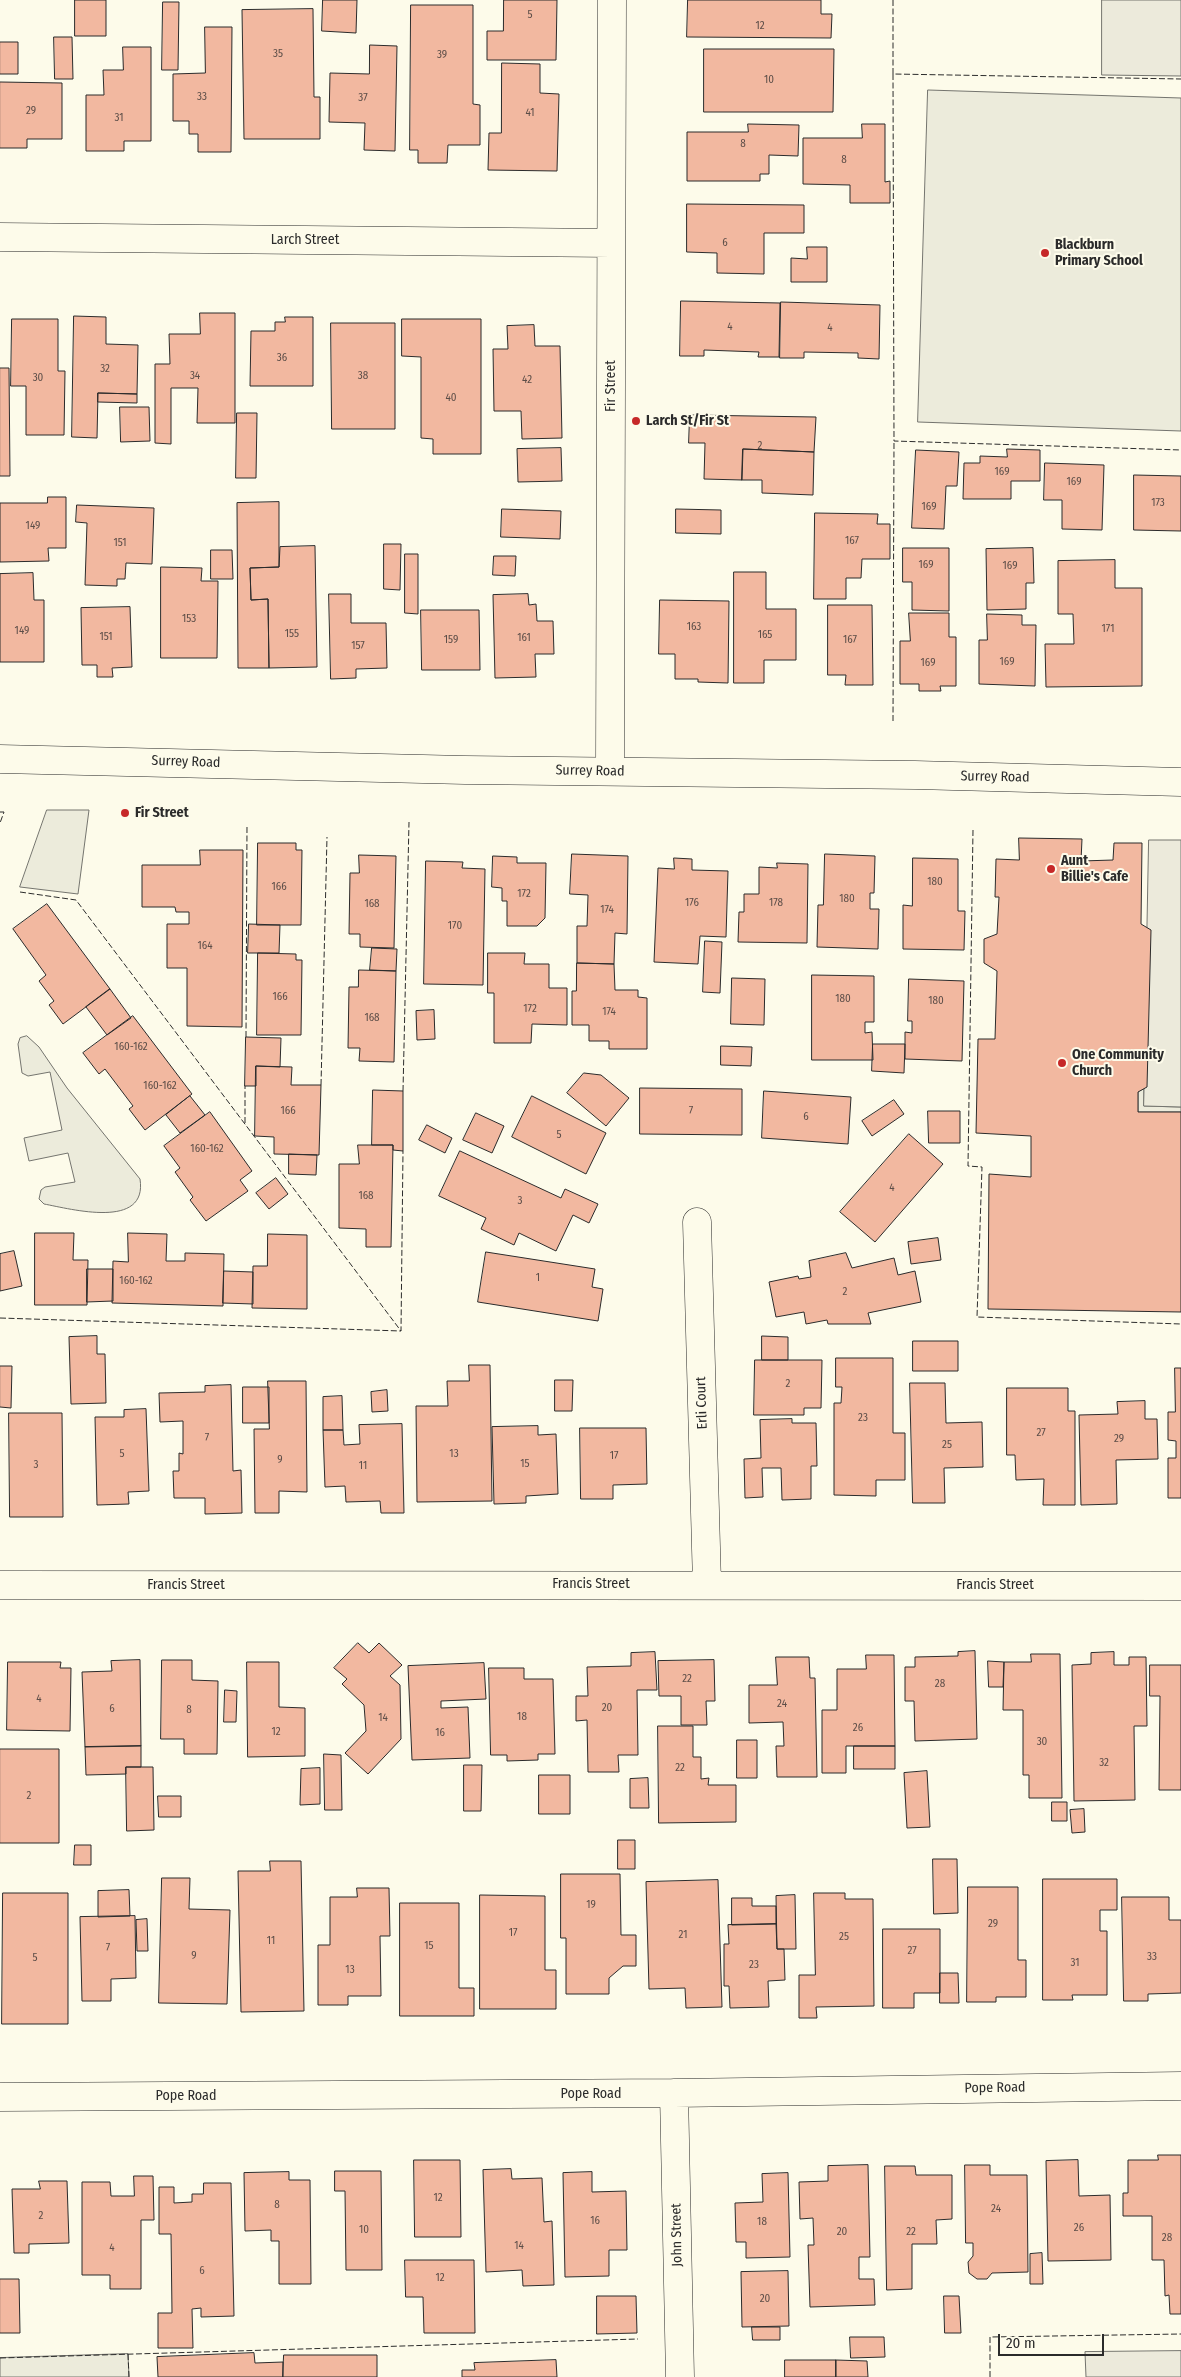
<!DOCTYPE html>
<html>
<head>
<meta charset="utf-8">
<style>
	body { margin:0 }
	#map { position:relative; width:1181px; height:2377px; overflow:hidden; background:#fdfbea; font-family:"Fira Sans Condensed",sans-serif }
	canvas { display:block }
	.scale { position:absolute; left:998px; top:2334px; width:106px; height:22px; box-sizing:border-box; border:2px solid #2b2b2b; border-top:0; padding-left:6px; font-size:15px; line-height:18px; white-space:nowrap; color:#2b2b2b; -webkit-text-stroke:4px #fdfbea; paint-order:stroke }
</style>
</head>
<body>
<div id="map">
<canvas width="1181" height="2377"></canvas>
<div class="scale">20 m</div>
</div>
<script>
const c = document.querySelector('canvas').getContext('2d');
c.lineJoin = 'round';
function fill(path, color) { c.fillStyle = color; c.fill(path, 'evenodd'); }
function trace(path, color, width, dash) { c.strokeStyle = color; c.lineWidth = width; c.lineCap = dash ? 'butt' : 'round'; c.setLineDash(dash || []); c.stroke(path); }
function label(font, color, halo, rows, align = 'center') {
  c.font = font + ' "Fira Sans Condensed",sans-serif'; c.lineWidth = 4; c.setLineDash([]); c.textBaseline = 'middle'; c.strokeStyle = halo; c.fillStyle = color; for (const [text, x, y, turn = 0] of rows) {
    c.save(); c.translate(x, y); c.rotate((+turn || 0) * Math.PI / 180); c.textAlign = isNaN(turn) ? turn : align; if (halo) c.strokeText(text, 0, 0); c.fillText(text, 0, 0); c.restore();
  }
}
const green = new Path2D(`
	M928,90L1181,98V431L918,422Z
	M47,810H89L78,894L20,887Z
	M27,1036L39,1047L67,1088L140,1179C148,1230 71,1209 44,1204L39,1199L41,1190L45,1187L75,1182L68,1153L29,1161L24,1138L62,1130L50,1072L28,1076L22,1073L18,1044L20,1038Z
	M1144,1089V1106L1181,1107V1112H1138V1092Z
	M128,2354L129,2377H0V2358Z`);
const parking = new Path2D(`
	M1102,0H1181V76L1102,75Z
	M1149,840H1181V1107L1144,1106Z
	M1181,2351V2377H1086L1085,2352Z`);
const building = new Path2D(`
	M75,0H106V36H75Z
	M323,0H357L356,33L322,31Z
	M504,0H557L556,60H487V31H503Z
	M688,0H821V14H832L831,38L687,37Z
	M163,2H179L178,70H162Z
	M411,5H473V104L480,105V145H448L447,163H418V150H410Z
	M313,9L314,97H320V139H244L242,10Z
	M205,27H232L231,152H198V134H189V121H173V74L205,73Z
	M54,37H72L73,79H55Z
	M0,42H18V74H0Z
	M370,45L397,46L395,151L364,150L365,123L329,122L330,73L369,74Z
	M123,47H151V141H124V151H86V95H104L103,70H123Z
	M704,49H834L833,112H704Z
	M502,63L540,64V93L559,94L557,171L488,170L489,133H501Z
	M0,82L62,83V139H27V148H0Z
	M748,124L799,125L798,156L769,155V174H760V181H687V132H748Z
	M862,124H885V182L890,181V203H850V185L803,184V138H862Z
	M687,204L804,205V233H764V274L717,273V253L687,252Z
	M807,247H827V282H791V258L807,259Z
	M681,301L780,303L779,357H758L759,352L704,350V356H680Z
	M781,302L880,305L879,359L858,358V353L804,352V358H780Z
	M200,313H235V423H197L198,388H171V444L155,443V364H170L169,334H200Z
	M74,316L106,317V344L138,345L137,394L98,393L97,438L72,437Z
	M285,317H313V386H250L251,331H275V322H285Z
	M12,319H58V371H65L64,435H26V386H11Z
	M402,319H481V454H433V439L421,438V357L402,356Z
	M331,323H395V429H332Z
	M534,325L535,346H560L562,438L522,439L521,411H494L493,349H508L507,326Z
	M0,368H9L10,476H0Z
	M98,393L137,394V403L98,402Z
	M120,407H149L150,441L121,442Z
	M237,413H257L256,478H236Z
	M690,415L816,417L814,452L743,449L742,480L704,479L705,443H689Z
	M561,448L562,481L518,482L517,449Z
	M743,449L814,452L813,495L762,493V480H742Z
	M1007,449L1040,450V481H1011V499H963L964,463H980V456L1007,457Z
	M916,450L959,452L957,486H946L944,529L912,528Z
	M1045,463L1104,465L1102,530L1062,529V500H1044Z
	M1134,475L1181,476V531L1134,530Z
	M48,497H66V548H48L49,561L0,562V503H47Z
	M279,502V567L250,568L251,600L268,599L269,668H238L237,503Z
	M77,505L154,508L152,564L126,563L125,579H117V586L85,585L87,523L76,522Z
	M502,509L561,511L560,539L501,537Z
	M676,509L721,510V534L676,533Z
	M815,513L878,514L877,524H890V559H862L861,578H846V599H814Z
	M384,544H401L400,590L384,589Z
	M315,546L317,667L269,668L268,599L251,600L250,568L279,567L280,547Z
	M903,548H949V611L912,610V582H903Z
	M1033,548L1034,583H1026V609L987,610L986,549Z
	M211,550H232L233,579H211Z
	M405,554H418V614L405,613Z
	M494,556H516L515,576L493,575Z
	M1115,560V588H1142V686L1046,687L1045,644H1074L1073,614H1058V561Z
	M161,567L202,568L201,581H218L217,658H161Z
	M734,572H766V609H796V660H764V683H734Z
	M33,573L34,600H44V662H0V574Z
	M329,594H351V623H386L387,668L356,669V678L331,679Z
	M528,594L529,605L536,604L537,621H553L554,654H535L536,677L495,678L493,595Z
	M660,600L729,601L728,683L698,682V679H675V654H659Z
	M828,605H872L873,685H845L846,675H828Z
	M130,607L132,667L112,668L113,677H97V665H82L81,608Z
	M421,610H479L480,670H422Z
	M909,613H949V637H956V686H940L941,691H919V684H900V641H910Z
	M987,614L1022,615V625H1036L1035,686L979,684V640H987Z
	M1019,838L1082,839L1081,861L1113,860L1114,843H1142L1141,924L1151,930L1147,1087L1138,1092V1112H1181V1312L988,1309L989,1174L1031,1177V1136L976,1133L978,1039H995L997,971L984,963V939L997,934L999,897H995L996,859L1019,860Z
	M258,843H296V850H302L301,925H257Z
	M200,850H243L242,1027L187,1026V968H167V924H189V912H176L175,907H142V865H200Z
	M572,854L628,856L627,934L615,933L614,964L577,963V926H587L588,895L570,894Z
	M825,854L875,856L874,893H870V909H879L878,949L817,947L818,905H823Z
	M359,855L396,856L394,948L360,947V934H349L350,873H359Z
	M493,856L517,857V863H546L545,918L537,926H507V901H502V888L492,887Z
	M674,858L692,859V870L728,871L726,937L700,936L698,964L654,962L658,868L674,869Z
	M913,858L958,859V911H965L964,950L903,949V905L912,906Z
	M426,861L463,862L462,868L485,869L483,985L424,984Z
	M777,863L808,864L807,943L738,942L739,912H744V894H759V867L777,868Z
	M47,904L110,989L63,1024L49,1005L54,1001L39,981L46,975L13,929Z
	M249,924L280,925L279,953H248Z
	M705,941L722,942L720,993L703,992Z
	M372,948L397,949L396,971L370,970Z
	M258,953L296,954V960H302L301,1035H257Z
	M488,953H525L524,964H549V988H567V1025L532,1024L531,1043H494V993H488Z
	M577,963L614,964L615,990H638V997L647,998V1049H609V1041H589V1025H572V991H576Z
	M359,970L396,971L394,1062L359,1061L360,1048H348L349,987H358Z
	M812,975L874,976V1022H865V1033L872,1032L873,1060H812Z
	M732,978L765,979L764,1025L731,1024Z
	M909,979L964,981L962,1061L905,1059V1032L912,1033V1021H908Z
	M110,989L131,1018L107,1035L86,1007Z
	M434,1010L435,1039L417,1040L416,1011Z
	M133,1016L192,1094L145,1130L129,1109L133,1106L105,1069L99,1074L83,1053Z
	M246,1037L281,1038L280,1067L256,1066V1086H245Z
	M873,1044H905L904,1073L872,1071Z
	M721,1046L752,1047L751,1066L721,1065Z
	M256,1066L292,1067L291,1085H321L319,1155L274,1154V1137L255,1136Z
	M584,1073L601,1075L629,1098L606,1126L567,1093Z
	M640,1088L742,1089V1135L640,1134Z
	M373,1090L403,1091V1151L393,1150V1145H372Z
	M764,1091L851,1097L848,1144L762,1138Z
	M190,1096L205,1115L180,1133L166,1115Z
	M532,1096L606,1133L586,1174L512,1137Z
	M894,1100L904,1114L872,1136L862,1121Z
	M928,1111H960V1143H929Z
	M210,1112L252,1171L240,1180L248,1191L206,1221L190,1200L193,1197L175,1172L180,1168L164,1146Z
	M476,1113L504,1126L492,1153L463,1140Z
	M427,1125L452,1138L445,1153L419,1140Z
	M909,1134L943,1164L875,1242L840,1212Z
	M358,1145H393L391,1247H366V1229L339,1228V1164H359Z
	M460,1151L561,1198L565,1189L598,1204L589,1223L573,1215L556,1251L519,1233L514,1245L481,1229L486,1218L439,1196Z
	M289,1154L317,1155L316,1175L289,1174Z
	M276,1178L288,1194L269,1209L256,1193Z
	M35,1233H74L73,1260H88L87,1305H35Z
	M128,1233L167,1234L166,1261H185V1253L224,1254L223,1306L112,1303L113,1261L128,1262Z
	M268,1234L307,1235V1309L252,1308L253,1266H267Z
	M938,1238L941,1260L911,1264L908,1242Z
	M14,1251L22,1286L0,1291V1254Z
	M486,1252L595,1269L592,1287L603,1289L598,1321L478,1302Z
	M846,1253L852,1268L894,1258L898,1275L915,1271L921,1302L868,1313L871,1324H828L827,1320L806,1324L804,1312L776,1317L769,1282L798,1276L799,1279L811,1277L809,1261Z
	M87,1269H113V1301L87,1302Z
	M224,1271L253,1272V1304L223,1303Z
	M97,1336V1354H105L106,1403L71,1404L69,1337Z
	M762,1336L788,1337V1360H762Z
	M913,1341H958V1371H913Z
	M836,1358H893V1433H905V1480H876V1496L834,1495V1403H841L842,1387H836Z
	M755,1360H822L821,1408H804V1415H754Z
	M469,1365H490L492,1501L417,1502L416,1406H448L447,1381H469Z
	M0,1366H12L11,1408L0,1407Z
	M1175,1368H1181V1498H1168V1458H1176V1441L1168,1440V1412H1175Z
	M555,1380H573L572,1411H555Z
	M268,1381H306L307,1492L279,1491V1513H255L254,1429H269Z
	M910,1383H945L946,1423L982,1422L983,1467L944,1468L945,1503H913Z
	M231,1385L233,1471L241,1470L242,1513L205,1514V1498H174L173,1471H179V1453L183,1454V1421L160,1422L159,1393L205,1392V1386Z
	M243,1387H269V1423H243Z
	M1007,1388H1068V1411H1075V1505H1043L1044,1479L1016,1480L1015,1455H1007Z
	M387,1390L388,1411L372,1412L371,1392Z
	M342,1396L343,1430H323V1397Z
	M1145,1401V1419H1157L1158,1459L1116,1460L1117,1504L1081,1505L1079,1415L1118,1414L1117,1402Z
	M146,1409L149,1491L128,1492L129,1504L97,1505L95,1417H124V1410Z
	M9,1413H62L63,1517H10Z
	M792,1419V1423H816L817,1466H811V1499L782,1500L781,1468H762L763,1497L745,1498L744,1459L761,1458L760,1420Z
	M402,1424L404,1513H381L380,1501L346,1502L345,1486L325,1487L323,1430H343L344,1445L360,1444L359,1425Z
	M538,1426V1435L556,1434L558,1494L526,1496V1503L494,1504L492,1427Z
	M580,1428H646L647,1484L613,1485V1499H581Z
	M358,1643L369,1653L379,1643L402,1665L390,1676L400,1685L401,1739L368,1774L345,1753L366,1731L364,1705L342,1684L347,1679L334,1668Z
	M975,1651L977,1739L915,1741L914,1701H905V1667H915V1657L958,1656V1652Z
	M655,1652L657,1690H637L638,1755H618L619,1772H588L587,1720L576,1721V1696H588L587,1667L631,1666V1653Z
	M1114,1652V1665H1129V1657H1146L1147,1726H1134L1135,1800L1074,1801L1072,1665L1091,1664V1653Z
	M1031,1654H1060L1062,1798H1029V1775H1023V1710H1003L1004,1662H1031Z
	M866,1655H894L895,1746H846V1773H822V1710H837V1669H866Z
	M776,1657H809L810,1678H815L817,1777H777L776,1746H784L783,1722L749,1723V1685H777Z
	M140,1660L141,1746L85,1747L82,1672L112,1671L111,1661Z
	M162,1660H192V1680L218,1681L217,1754H184V1739H161Z
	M714,1660L715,1701H706L707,1725H681V1696H659L658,1661Z
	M988,1661L1004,1662L1003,1687H989Z
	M8,1662H61L60,1668H71L70,1731L7,1730Z
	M247,1662H279V1707L305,1708V1756L248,1757Z
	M484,1663L486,1699L441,1701V1708L468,1707L470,1758L412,1760L408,1666Z
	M1150,1665H1181V1790H1159L1160,1696H1150Z
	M489,1668H524V1679H553L555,1754H538V1760L507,1761V1755H491Z
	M225,1690L237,1691L236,1722H224Z
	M658,1726H693V1757H701V1779L709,1778L708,1785H736V1822L659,1823Z
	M737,1740H757V1778H737Z
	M141,1746V1767H126V1774L86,1775L85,1747Z
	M854,1746H895V1769H854Z
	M0,1749H59V1843H0Z
	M324,1754L341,1755L342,1810H325Z
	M464,1765H482L481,1811H464Z
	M126,1767H153L154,1830L127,1831Z
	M320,1768V1804L300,1805L301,1769Z
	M927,1771L930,1827L907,1828L904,1773Z
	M539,1775H570V1814H539Z
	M648,1778L649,1808H630V1779Z
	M158,1796H181V1817H159Z
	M1052,1802H1067V1821H1052Z
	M1084,1809L1085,1832L1072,1833L1070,1810Z
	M618,1840H635V1869H618Z
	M75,1845H91V1865H74Z
	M933,1859H957L958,1913L934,1914Z
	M270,1861H301L304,2011L241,2012L238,1871H270Z
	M561,1874H620L621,1935H636V1966H623L609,1978V1994H566V1938H561Z
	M162,1878H190L189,1909L230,1910L227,2004L159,2003Z
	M1043,1879H1117V1910H1100V1931H1107V1995H1072L1073,2000H1043Z
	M718,1880L722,2007L686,2008L685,1988L649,1989L646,1882Z
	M968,1887H1018V1960H1026V1997H996V2002H967Z
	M357,1888H389L390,1936H380L381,1996H348V2005H318V1945H330V1897H357Z
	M129,1890L130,1916L98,1917V1891Z
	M3,1893H68V2024H2Z
	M814,1893H845V1899H873L874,2006L816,2007L817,2018H799V1975H815Z
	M480,1895L545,1896V1970H556V2009H480Z
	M795,1895L796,1949H777L776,1896Z
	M1122,1897H1169V1920H1181V1993L1148,1994V2001H1124Z
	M732,1898H752V1906H776V1924L732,1925Z
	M400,1903H459V1988H474V2016H400Z
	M135,1916L136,1978L111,1979V2001H82L80,1917Z
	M147,1919L148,1951H137L136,1920Z
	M776,1924L777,1949H784L785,1980L768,1981L769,2007L730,2008L729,1986H724V1944H729L728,1925Z
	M883,1929H940V1993H914V2008H883Z
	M940,1973H958L959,2003H940Z
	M1158,2155H1181V2314H1170L1169,2295L1165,2296L1164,2260H1152V2216H1123V2193H1128V2160H1158Z
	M414,2160H460L461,2237H415Z
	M1078,2160L1079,2196L1110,2195L1111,2260L1048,2261L1046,2161Z
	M868,2165L870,2257H859V2279H874L875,2305L810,2307L808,2245H814L813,2218L800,2219L799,2182L828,2181V2166Z
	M965,2165H990V2175H1027L1028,2272L992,2273L987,2279H977L969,2273L968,2262L973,2256V2243H966Z
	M885,2166H915L916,2175H952V2219L936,2220L937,2244H912V2289L887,2290Z
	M511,2169L512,2179L542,2178L544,2222L552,2221L554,2285L523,2286L522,2270L486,2272L483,2170Z
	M335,2171H381L382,2270H346L345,2191H335Z
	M289,2172V2180H310L311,2284H279V2241H271V2230L245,2231L244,2173Z
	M592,2172V2192L626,2191L627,2250H609V2276L565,2277L563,2173Z
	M788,2173L790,2257L746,2258V2242H736L735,2203L763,2202L762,2174Z
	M134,2176H153L154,2220H141V2289H110V2275H82V2182H110L111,2196H134Z
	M39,2181H67L69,2243L29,2244V2253H14L12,2189H40Z
	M204,2183H231L234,2316L201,2317V2308L192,2309L193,2348H158V2313H172L171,2234H159V2187H174V2203L192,2202V2194H203Z
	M1042,2253L1043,2284H1030V2254Z
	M405,2260H474L475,2333H424L423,2297H406Z
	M788,2271L789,2326L742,2327L741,2272Z
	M0,2279H19L20,2333H0Z
	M597,2296H636L637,2333L597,2334Z
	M944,2296H959L961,2333H945Z
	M752,2327H780V2340H753Z
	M850,2337H884L885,2357L851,2358Z
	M254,2353L255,2363L283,2362V2377H158L157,2357Z
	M284,2355H377V2377H283Z
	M556,2360L557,2377H462V2370H475L474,2363Z
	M785,2360H836V2377H785Z
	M836,2360L867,2361L868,2377H836Z`);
const minor = new Path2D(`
	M0,237L611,243
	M610,771L612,0
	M697,1222L707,1584
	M0,1585L1181,1586
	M674,2093L680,2377
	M0,2097L674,2093L1181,2086`);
const primary = new Path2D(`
	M0,759L465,770L915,775L1181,782`);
const fence = new Path2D(`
	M893,0V74L1181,79
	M893,74L894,441L1181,450
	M893,721L894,441
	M0,812H4L0,823
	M973,830L968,1166L982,1167L977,1317L1181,1324
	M20,892L76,900L401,1331L403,1151
	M246,1037L247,826
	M321,1085L327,837
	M403,1091L409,822
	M245,1123V1086
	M0,1318L401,1331
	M128,2354L129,2377
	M0,2358L638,2339
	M990,2377V2337L1181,2334`);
const markers = [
	[1045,253,5,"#c62828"],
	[636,421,5,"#c62828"],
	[125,813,5,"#c62828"],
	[1051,869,5,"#c62828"],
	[1062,1063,5,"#c62828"]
];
const numberNames = [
	["5",530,15],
	["12",760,26],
	["35",278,54],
	["39",442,55],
	["10",769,80],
	["33",202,97],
	["37",363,98],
	["29",31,111],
	["41",530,113],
	["31",119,118],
	["8",743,144],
	["8",844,160],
	["6",725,243],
	["4",730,327],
	["4",830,328],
	["36",282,358],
	["32",105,369],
	["34",195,376],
	["38",363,376],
	["30",38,378],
	["42",527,380],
	["40",451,398],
	["2",760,446],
	["169",1002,472],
	["169",1074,482],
	["173",1158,503],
	["169",929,507],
	["149",33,526],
	["167",852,541],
	["151",120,543],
	["169",926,565],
	["169",1010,566],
	["153",189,619],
	["163",694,627],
	["171",1108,629],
	["149",22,631],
	["155",292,634],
	["165",765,635],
	["151",106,637],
	["161",524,638],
	["159",451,640],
	["167",850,640],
	["157",358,646],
	["169",1007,662],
	["169",928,663],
	["180",935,882],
	["166",279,887],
	["172",524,894],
	["180",847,899],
	["176",692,903],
	["178",776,903],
	["168",372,904],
	["174",607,910],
	["170",455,926],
	["164",205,946],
	["166",280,997],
	["180",843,999],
	["180",936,1001],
	["172",530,1009],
	["174",609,1012],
	["168",372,1018],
	["160-162",131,1047],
	["160-162",160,1086],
	["166",288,1111],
	["7",691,1111],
	["6",806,1117],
	["5",559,1135],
	["160-162",207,1149],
	["4",892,1188],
	["168",366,1196],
	["3",520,1201],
	["1",538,1278],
	["160-162",136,1281],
	["2",845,1292],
	["2",788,1384],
	["23",863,1418],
	["27",1041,1433],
	["7",207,1438],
	["29",1119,1439],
	["25",947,1445],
	["5",122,1454],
	["13",454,1454],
	["17",614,1456],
	["9",280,1460],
	["15",525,1464],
	["3",36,1465],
	["11",363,1466],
	["22",687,1679],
	["28",940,1684],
	["4",39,1699],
	["24",782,1704],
	["20",607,1708],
	["6",112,1709],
	["8",189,1710],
	["18",522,1717],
	["14",383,1718],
	["26",858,1728],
	["12",276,1732],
	["16",440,1733],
	["30",1042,1742],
	["32",1104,1763],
	["22",680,1768],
	["2",29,1796],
	["19",591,1905],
	["29",993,1924],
	["17",513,1933],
	["21",683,1935],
	["25",844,1937],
	["11",271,1941],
	["15",429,1946],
	["7",108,1948],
	["27",912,1951],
	["9",194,1956],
	["33",1152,1957],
	["5",35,1958],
	["31",1075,1963],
	["23",754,1965],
	["13",350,1970],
	["12",438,2198],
	["8",277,2205],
	["24",996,2209],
	["2",41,2216],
	["16",595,2221],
	["18",762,2222],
	["26",1079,2228],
	["10",364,2230],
	["20",842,2232],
	["22",911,2232],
	["28",1167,2238],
	["14",519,2246],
	["4",112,2248],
	["6",202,2271],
	["12",440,2278],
	["20",765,2299]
];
const streetNames = [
	["Larch Street",305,240],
	["Fir Street",611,386,-90],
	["Surrey Road",186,762,2],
	["Surrey Road",590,771,1],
	["Surrey Road",995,777,1],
	["Erli Court",702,1403,-92],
	["Francis Street",591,1584],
	["Francis Street",186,1585],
	["Francis Street",995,1585],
	["Pope Road",995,2088,-1],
	["Pope Road",591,2094],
	["Pope Road",186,2096],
	["John Street",677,2235,-91]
];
const poiNames = [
	["Blackburn",1055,245],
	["Primary School",1055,261],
	["Larch St/Fir St",646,421],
	["Fir Street",135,813],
	["Aunt",1061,861],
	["Billie's Cafe",1061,877],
	["One Community",1072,1055],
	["Church",1072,1071]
];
fill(green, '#ecebdb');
trace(green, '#74746e', 1);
fill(parking, '#eceadb');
trace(parking, '#74746e', 1);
fill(building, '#f2b8a0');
trace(building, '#2b2b2b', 1);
trace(minor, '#2b2b2b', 29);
trace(primary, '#2b2b2b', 29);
trace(minor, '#fdfbea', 28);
trace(primary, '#fdfbea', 28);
trace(fence, '#2b2b2b', 1, [6, 2.5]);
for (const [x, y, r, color] of markers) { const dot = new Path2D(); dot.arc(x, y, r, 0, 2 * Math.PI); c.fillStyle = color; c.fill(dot); trace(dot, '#fdfbea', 2); }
label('11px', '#5d4e48', null, numberNames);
label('14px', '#2b2b2b', '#fdfbea', streetNames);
label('bold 14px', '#2b2b2b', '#fdfbea', poiNames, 'left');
</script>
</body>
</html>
